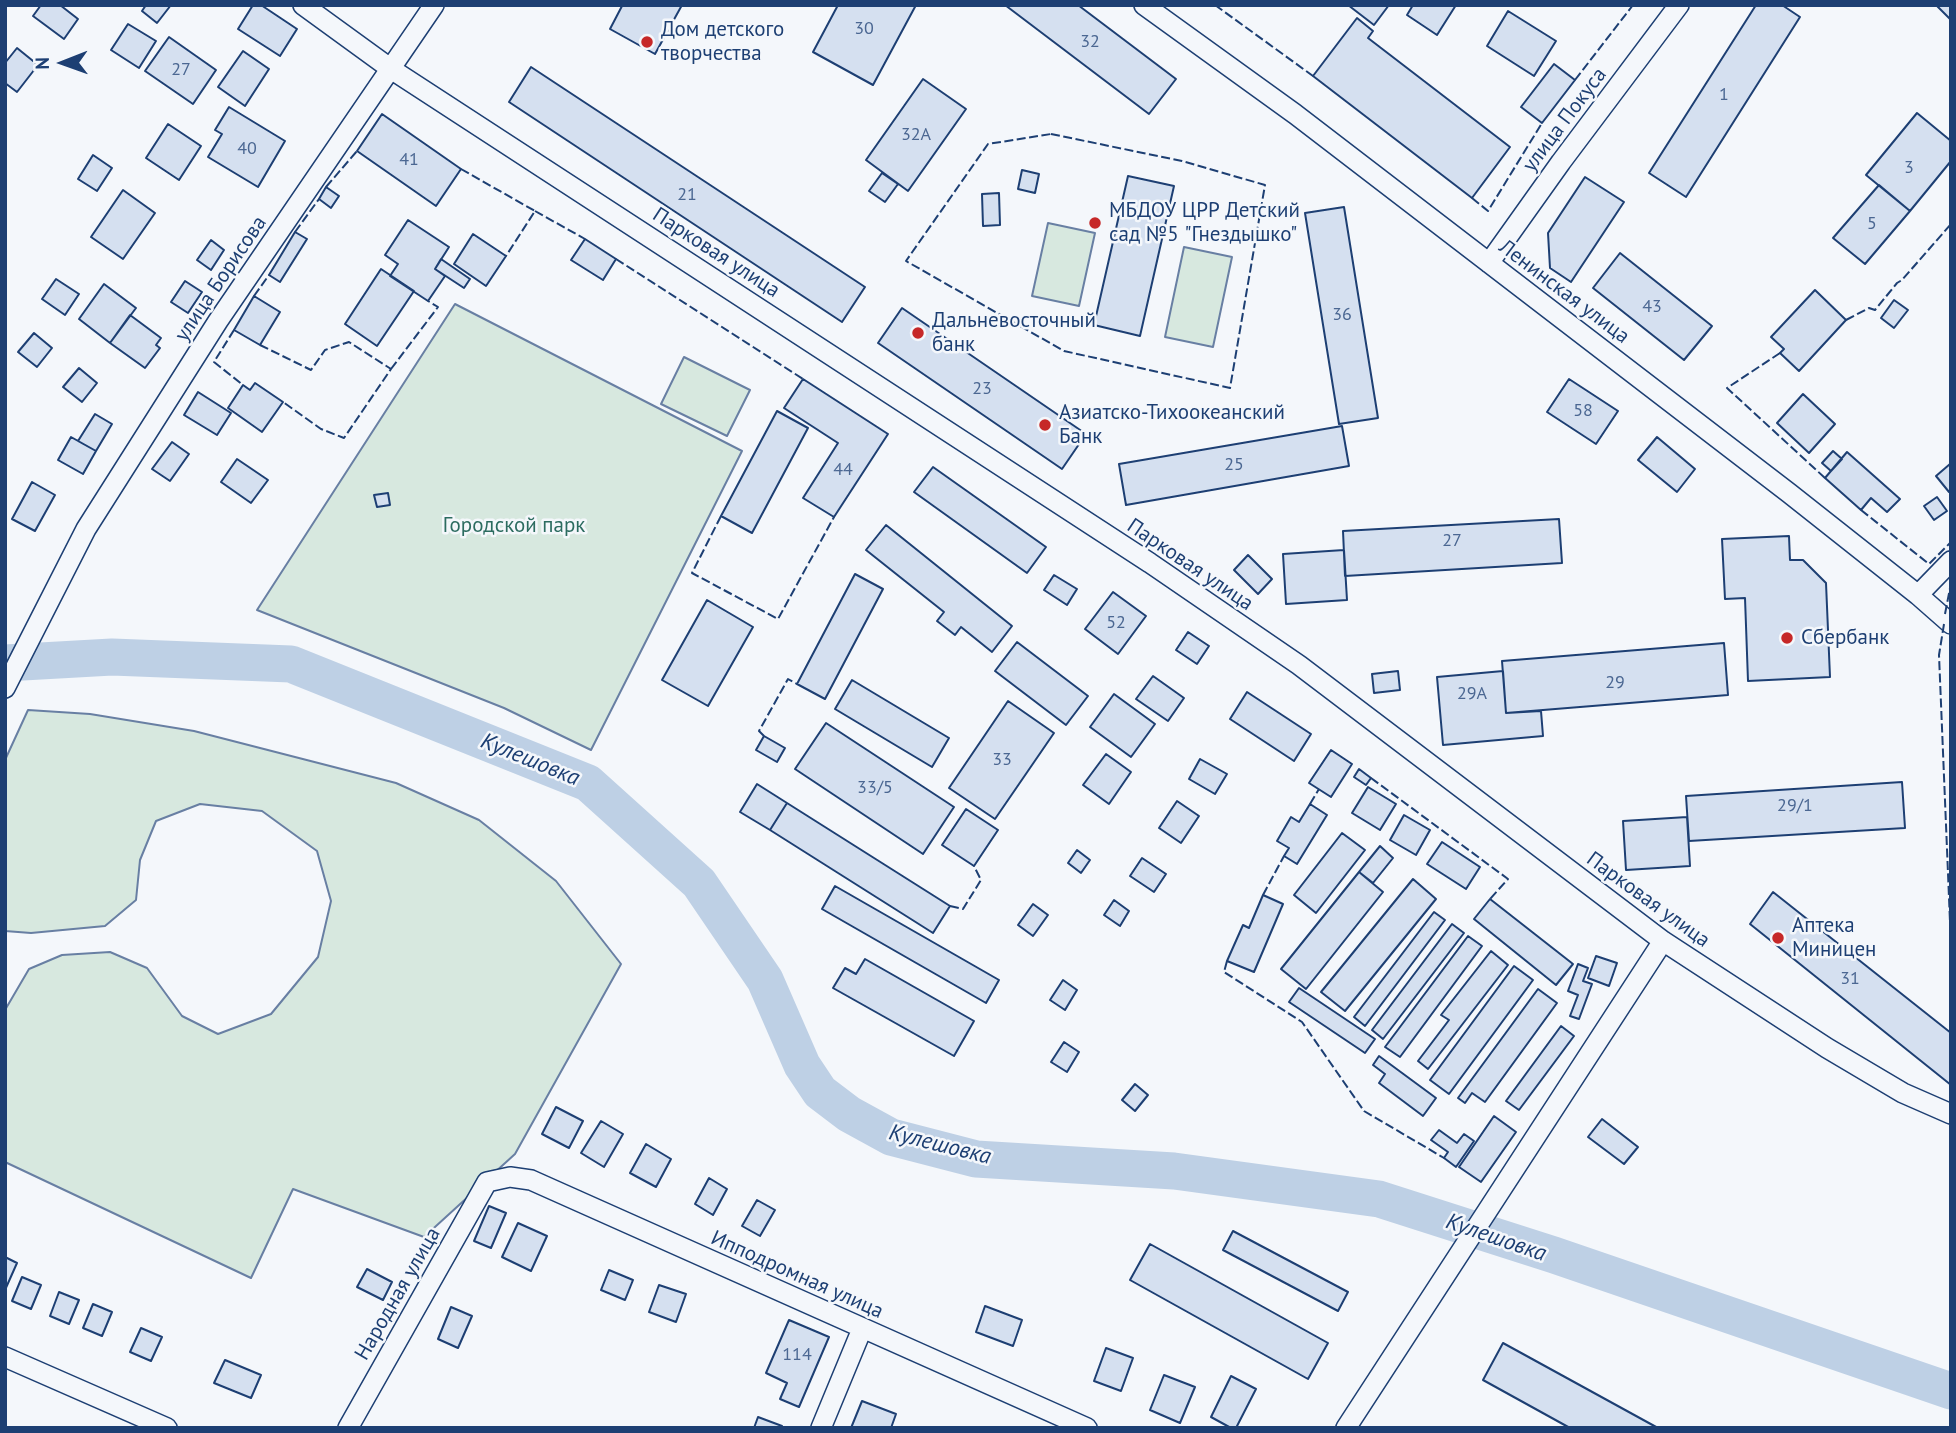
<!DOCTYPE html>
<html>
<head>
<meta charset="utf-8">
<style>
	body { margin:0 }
	#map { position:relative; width:1956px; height:1433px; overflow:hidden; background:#f4f7fb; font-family:"PT Sans",sans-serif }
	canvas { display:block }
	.frame { position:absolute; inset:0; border:7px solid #1d3f73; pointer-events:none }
	.north { position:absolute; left:28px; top:28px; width:70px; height:70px; -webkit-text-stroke:5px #f4f7fb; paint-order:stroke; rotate:269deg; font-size:19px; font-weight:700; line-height:28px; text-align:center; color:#1d3f73 }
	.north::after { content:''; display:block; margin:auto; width:24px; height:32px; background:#1d3f73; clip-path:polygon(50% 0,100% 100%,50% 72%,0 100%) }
</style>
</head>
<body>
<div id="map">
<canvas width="1956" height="1433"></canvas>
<div class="frame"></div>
<div class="north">N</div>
</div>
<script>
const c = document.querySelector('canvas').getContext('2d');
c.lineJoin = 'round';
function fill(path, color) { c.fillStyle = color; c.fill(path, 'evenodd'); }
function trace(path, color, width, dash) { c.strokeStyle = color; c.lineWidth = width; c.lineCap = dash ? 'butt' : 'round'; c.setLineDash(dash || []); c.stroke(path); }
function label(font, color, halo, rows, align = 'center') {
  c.font = font + ' "PT Sans",sans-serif'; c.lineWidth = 5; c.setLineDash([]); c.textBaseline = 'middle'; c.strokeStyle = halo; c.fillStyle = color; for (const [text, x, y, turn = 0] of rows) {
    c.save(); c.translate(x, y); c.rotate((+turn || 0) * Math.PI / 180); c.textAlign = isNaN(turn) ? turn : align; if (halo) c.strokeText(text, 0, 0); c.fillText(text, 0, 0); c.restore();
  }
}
const green = new Path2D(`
	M1048,223L1095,233L1079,306L1032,296Z
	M1184,247L1232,257L1213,347L1165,337Z
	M455,304L742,451L591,750L504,708L257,610Z
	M684,357L750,390L727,436L661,404Z
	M28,710L90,714L194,731L396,783L479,820L556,881L621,964L515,1154L424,1237L293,1189L251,1278L5,1162V1010L29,969L62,955L110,952L147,968L182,1016L218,1034L271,1014L318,957L331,901L317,851L262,811L200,804L156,821L140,860L136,900L105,926L31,933L5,931V760Z`);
const river = new Path2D(`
	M5,663L112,657L291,664L588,783L699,883L765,980L802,1065L820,1092L849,1114L891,1137L976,1159L1174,1171L1379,1199L1554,1255L1951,1391`);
const building = new Path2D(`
	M41,5H60L78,19L64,39L33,16Z
	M146,5H171L157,23L142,11Z
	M253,5H261L297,29L280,56L238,29Z
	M620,5H682L655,54L610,29L622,6Z
	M838,5H916L873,85L813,52Z
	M1005,5H1078L1176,79L1149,114Z
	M1348,5H1389L1374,25Z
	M1413,5H1456L1437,35L1407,15Z
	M1756,5H1782L1800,17L1686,197L1649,173Z
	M1936,5H1951V20Z
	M1508,11L1556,41L1534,76L1487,46Z
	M1357,18L1373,31L1368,38L1510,147L1472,198L1313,76Z
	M128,24L156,41L139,68L111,50Z
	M169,37L216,70L193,104L145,71Z
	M17,48L38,65L17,92L5,83V63Z
	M243,51L269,69L245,106L218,87Z
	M1554,64L1575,80L1542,123L1521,107Z
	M531,67L865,287L842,322L509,102Z
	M923,79L966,109L908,191L866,160Z
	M229,107L285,141L258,187L208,157L222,134L215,130Z
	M1917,113L1951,141V161L1910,211L1866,175Z
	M382,114L461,169L436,206L357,151Z
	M168,124L201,146L179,180L146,158Z
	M93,155L112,168L97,191L78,179Z
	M1022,170L1039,174L1035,193L1018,189Z
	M882,173L898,184L885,202L869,191Z
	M1128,176L1174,186L1140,336L1094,325Z
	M1585,177L1624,202L1571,282L1550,268L1548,233Z
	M1879,185L1910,211L1865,264L1833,238Z
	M326,187L339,196L331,208L319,199Z
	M123,190L155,213L123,259L91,237Z
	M999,193L1000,225L983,226L982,194Z
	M1344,207L1378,418L1339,424L1305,213Z
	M408,220L449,247L435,269L445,276L428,301L390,276L398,264L385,255Z
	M295,232L307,239L280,282L269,275Z
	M473,234L506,256L486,286L454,264Z
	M585,239L616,259L603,280L571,260Z
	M211,240L224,250L211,270L197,260Z
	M1620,253L1712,326L1684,360L1593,288Z
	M441,259L470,279L464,288L435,269Z
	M381,269L414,291L377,346L345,324Z
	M56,279L79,294L65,315L42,299Z
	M185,281L202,292L188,313L171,302Z
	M104,284L136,308L110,343L79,319Z
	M1815,290L1846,320L1799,371L1780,353L1784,349L1771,337Z
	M254,296L280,312L260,345L234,330Z
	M1894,300L1908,310L1894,328L1881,318Z
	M902,308L1086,434L1062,469L878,343Z
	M130,315L161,338L156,345L160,348L145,368L110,343Z
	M34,333L52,348L37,367L18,352Z
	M79,368L97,383L82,402L63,387Z
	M803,379L888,434L834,517L803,498L838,443L784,408Z
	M1569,379L1618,411L1596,444L1547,412Z
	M255,383L283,402L262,432L228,408L243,385L250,390Z
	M198,392L231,413L217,435L184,415Z
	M1803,394L1835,424L1809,453L1777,423Z
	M777,411L808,428L752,533L721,516Z
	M95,414L112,424L96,451L78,441Z
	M1342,426L1349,466L1126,505L1119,464Z
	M71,437L96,451L83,474L58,460Z
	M1657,437L1695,469L1677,492L1638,460Z
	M172,442L189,454L170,481L152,469Z
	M1833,451L1842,459L1831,471L1822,463Z
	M1847,452L1900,499L1887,512L1871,498L1861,510L1825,478Z
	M237,459L268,480L251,503L221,482Z
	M1950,464L1951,490L1949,492L1936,476Z
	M933,467L1046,547L1027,573L914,492Z
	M32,482L55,495L35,531L12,519Z
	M388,493L390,505L377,507L374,495Z
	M1937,497L1947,511L1934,520L1924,506Z
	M1559,519L1562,563L1345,576L1343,531Z
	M886,525L1012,626L992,652L961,627L955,635L937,621L944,612L866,550Z
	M1789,536L1790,560H1803L1826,583L1830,677L1748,681L1745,598L1725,599L1722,539Z
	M1344,550L1347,600L1286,604L1283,554Z
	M1248,555L1272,579L1258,594L1234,570Z
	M855,574L883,589L825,699L797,684Z
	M1054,575L1077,589L1067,605L1044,590Z
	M1113,592L1146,616L1118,654L1085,629Z
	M707,600L753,627L708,706L662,680Z
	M1188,632L1209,646L1197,664L1176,650Z
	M1017,642L1088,696L1066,725L995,671Z
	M1724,643L1728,695L1506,713L1502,661Z
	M1398,671L1400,690L1374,693L1372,674Z
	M1503,671L1506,713L1541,711L1543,736L1443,745L1437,677Z
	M1153,676L1184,698L1168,721L1136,699Z
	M852,680L949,738L932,767L835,709Z
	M1247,692L1311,734L1294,761L1230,719Z
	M1114,694L1155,724L1131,757L1090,727Z
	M1008,701L1054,733L995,819L949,788Z
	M826,723L954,807L923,854L795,769Z
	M764,736L785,748L777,762L756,750Z
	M1331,750L1352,764L1331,797L1309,783Z
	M1106,754L1131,772L1109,804L1083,785Z
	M1200,759L1227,774L1215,794L1189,779Z
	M1359,769L1371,778L1366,785L1354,777Z
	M1902,782L1905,828L1689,841L1686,796Z
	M757,784L787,803L770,830L740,812Z
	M1368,787L1396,804L1380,830L1352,813Z
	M1177,801L1199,816L1181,843L1159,828Z
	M787,803L950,906L933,933L770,830Z
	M1310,804L1327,815L1297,864L1284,856L1289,848L1277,841L1291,817L1299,822Z
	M966,809L998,830L974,866L942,845Z
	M1404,815L1430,830L1416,855L1390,840Z
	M1687,817L1690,866L1626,870L1623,821Z
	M1342,833L1365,850L1316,913L1294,895Z
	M1442,842L1480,867L1466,889L1427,864Z
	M1380,846L1393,858L1373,883L1359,872Z
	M1077,850L1090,860L1081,873L1068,863Z
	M1142,858L1166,874L1154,892L1130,876Z
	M1359,872L1383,892L1306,989L1281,969Z
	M1413,879L1436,899L1345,1011L1321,992Z
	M835,886L999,980L986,1003L822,909Z
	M1773,892L1951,1033V1085L1750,924Z
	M1263,895L1283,904L1254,972L1227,961L1243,925L1249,928Z
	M1490,899L1573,964L1556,985L1474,919Z
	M1114,900L1129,911L1120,926L1104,915Z
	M1033,904L1048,915L1033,936L1018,925Z
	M1434,912L1445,920L1365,1026L1354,1017Z
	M1452,924L1464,933L1383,1039L1372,1030Z
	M1468,936L1482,946L1400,1057L1385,1047Z
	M1491,951L1508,965L1428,1069L1418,1061L1449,1020L1441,1015Z
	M1596,956L1617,963L1609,986L1588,978Z
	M865,959L974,1021L954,1056L833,988L845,968L856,974Z
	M1578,964L1588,968L1583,981L1592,984L1579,1019L1570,1016L1578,995L1568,991Z
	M1514,966L1533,980L1449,1094L1430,1080Z
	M1063,980L1077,990L1065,1010L1050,1000Z
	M1299,988L1375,1039L1365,1053L1289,1002Z
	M1538,989L1557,1003L1485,1102L1472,1093L1465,1103L1458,1098Z
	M1561,1026L1574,1036L1519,1110L1506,1101Z
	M1064,1042L1079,1052L1067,1072L1051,1062Z
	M1379,1056L1436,1098L1423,1116L1379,1083L1385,1074L1373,1065Z
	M1135,1084L1148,1095L1135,1111L1122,1100Z
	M556,1107L583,1121L569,1148L542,1134Z
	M1494,1116L1516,1132L1481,1182L1459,1167Z
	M1602,1119L1638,1147L1624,1164L1588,1137Z
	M601,1121L623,1134L604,1167L581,1153Z
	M1439,1130L1457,1143L1464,1134L1474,1141L1456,1167L1444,1158L1448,1152L1431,1140Z
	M646,1144L671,1159L656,1187L630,1173Z
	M709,1178L727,1189L713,1215L695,1204Z
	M757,1200L775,1210L760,1236L742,1226Z
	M489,1206L506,1213L491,1248L474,1241Z
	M518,1223L547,1236L531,1271L502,1257Z
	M1233,1231L1348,1292L1338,1311L1223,1250Z
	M1150,1244L1328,1343L1308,1379L1130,1280Z
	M5,1257L17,1263L5,1290Z
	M367,1269L392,1282L383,1300L357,1287Z
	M609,1270L633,1280L625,1300L601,1290Z
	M22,1277L41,1285L31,1309L12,1301Z
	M659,1285L686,1294L676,1322L649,1312Z
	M59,1292L79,1300L69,1324L50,1316Z
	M93,1304L112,1312L102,1336L83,1328Z
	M985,1306L1022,1320L1013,1346L976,1332Z
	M451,1307L472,1316L458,1348L438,1339Z
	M789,1320L829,1337L799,1407L780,1399L787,1383L766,1373Z
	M141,1328L162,1337L151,1361L130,1352Z
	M1503,1343L1658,1428H1570L1483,1380Z
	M1106,1348L1133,1358L1121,1391L1094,1381Z
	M225,1360L261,1375L251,1398L214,1383Z
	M1164,1375L1195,1387L1180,1423L1150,1410Z
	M1231,1376L1256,1389L1236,1428H1231L1211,1417Z
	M862,1401L896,1414L891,1428H851Z
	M758,1417L782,1426L781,1428H754Z`);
const minor = new Path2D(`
	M303,5L391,69L1150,563L1299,665L1663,941L1827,1048L1903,1093L1951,1114
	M1144,5L1295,114L1789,493L1918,595L1951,624
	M1489,263L1561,162L1679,5
	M1918,595L1951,561
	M5,688L86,529L218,321L434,5
	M5,1357L167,1428
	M348,1428L487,1182L510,1177L531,1180L1087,1428
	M821,1428L862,1329
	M1346,1428L1663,941`);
const fence = new Path2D(`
	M1215,5L1313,76
	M1575,80L1633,5
	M1051,134L1182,161L1265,185L1230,388L1064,351L906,261L988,144Z
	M461,169L535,211L506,256
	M326,187L357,151
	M1472,198L1488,211L1542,123
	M535,211L585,239
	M295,232L319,199
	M616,259L803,379
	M254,296L269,275
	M1846,320L1869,308L1875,310L1897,283L1902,280L1951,224
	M234,330L214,362L243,385
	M260,345L311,370L325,350L349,342L391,369L344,438L321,429L283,402
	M1780,353L1727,388L1825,478
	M391,369L438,307L428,301
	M1861,510L1929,564L1951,542
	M721,516L692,573L778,619L834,517
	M1945,614L1951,583
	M1944,624L1939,655L1951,946
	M764,736L759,731L788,679L797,684
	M1371,778L1508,879L1490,899
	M1310,804L1319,789
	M1263,895L1284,856
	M950,906L963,909L981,880L974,866
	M1227,961L1224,972L1302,1022L1364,1111L1444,1158`);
const markers = [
	[647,42,7,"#c62828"],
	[1095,223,7,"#c62828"],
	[918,333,7,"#c62828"],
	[1045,425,7,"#c62828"],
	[1787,638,7,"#c62828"],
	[1778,938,7,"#c62828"]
];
const numberNames = [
	["30",864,29],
	["32",1090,42],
	["27",181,70],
	["1",1724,95],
	["32А",916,135],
	["40",247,149],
	["41",409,160],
	["3",1909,168],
	["21",687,195],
	["5",1872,224],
	["43",1652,307],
	["36",1342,315],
	["23",982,389],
	["58",1583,411],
	["25",1234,465],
	["44",843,470],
	["27",1452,541],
	["52",1116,623],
	["29",1615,683],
	["29А",1472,694],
	["33",1002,760],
	["33/5",875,788],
	["29/1",1795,806],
	["31",1850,979],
	["114",797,1355]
];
const poiNames = [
	["Дом детского",661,30],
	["творчества",661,54],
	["МБДОУ ЦРР Детский",1109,211],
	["сад №5 \"Гнездышко\"",1109,235],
	["Дальневосточный",932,321],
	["банк",932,345],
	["Азиатско-Тихоокеанский",1059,413],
	["Банк",1059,437],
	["Сбербанк",1801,638],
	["Аптека",1792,926],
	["Миницен",1792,950]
];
const streetNames = [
	["улица Покуса",1565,120,-53],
	["Парковая улица",716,253,33],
	["улица Борисова",221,279,-56],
	["Ленинская улица",1564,292,37],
	["Парковая улица",1190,565,34],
	["Парковая улица",1648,900,36],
	["Ипподромная улица",797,1275,24],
	["Народная улица",398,1294,-60]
];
const parkNames = [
	["Городской парк",514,526]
];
const waterNames = [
	["Кулешовка",530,760,22],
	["Кулешовка",940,1145,14],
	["Кулешовка",1496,1238,19]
];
fill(green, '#d7e8df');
trace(green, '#687fa3', 2);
trace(river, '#bed0e5', 37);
fill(building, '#d5e0f0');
trace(building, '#1d3f73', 2);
trace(minor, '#1d3f73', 22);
trace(minor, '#f4f7fb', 19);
trace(fence, '#1d3f73', 2, [9, 3.5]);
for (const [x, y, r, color] of markers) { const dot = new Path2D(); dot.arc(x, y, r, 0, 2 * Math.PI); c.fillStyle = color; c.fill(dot); trace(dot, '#f4f7fb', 2.5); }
label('18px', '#4b6792', null, numberNames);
label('21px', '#1d3f73', '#f4f7fb', poiNames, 'left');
label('21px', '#1d3f73', '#f4f7fb', streetNames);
label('21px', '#2c6c60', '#f4f7fb', parkNames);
label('italic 23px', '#1d3f73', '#f4f7fb', waterNames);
</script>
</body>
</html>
